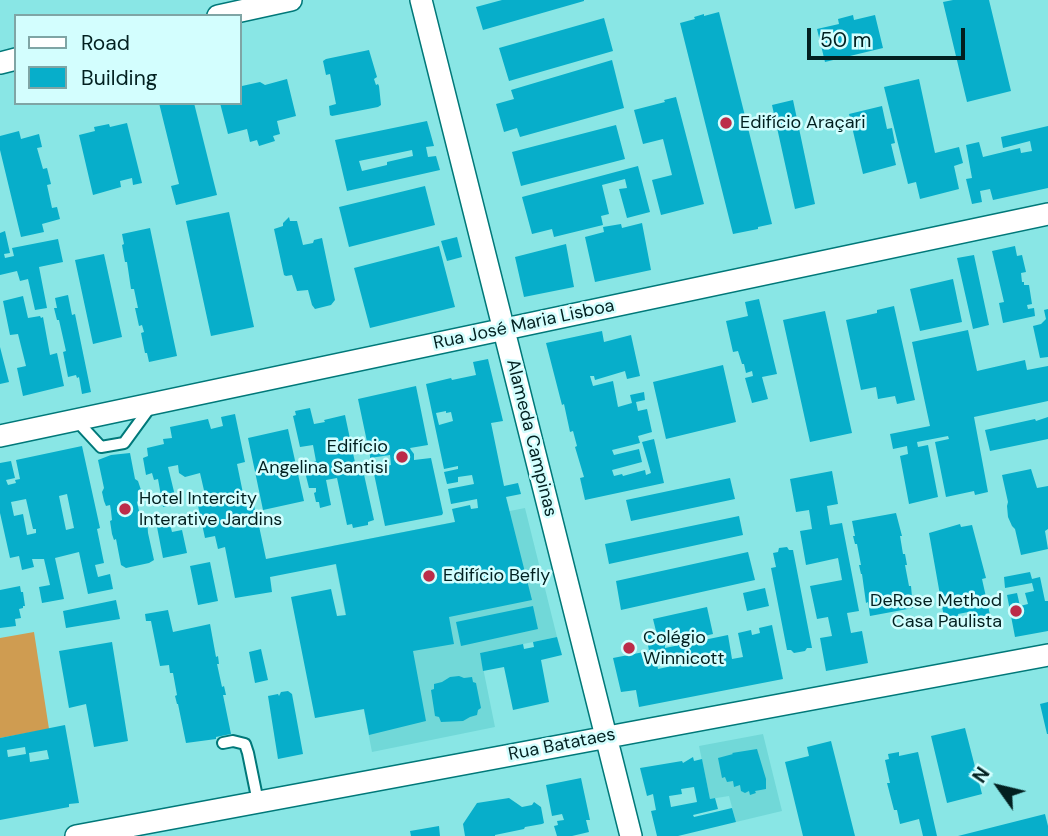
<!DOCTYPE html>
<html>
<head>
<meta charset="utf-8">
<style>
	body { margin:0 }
	#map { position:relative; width:1048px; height:836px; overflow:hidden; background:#89e6e5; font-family:"DM Sans",sans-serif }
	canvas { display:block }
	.legend { position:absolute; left:14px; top:14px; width:228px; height:91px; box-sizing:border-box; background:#d3fefe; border:2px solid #7fa5a5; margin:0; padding:9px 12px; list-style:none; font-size:21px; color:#022020 }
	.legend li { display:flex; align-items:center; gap:14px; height:35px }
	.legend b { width:35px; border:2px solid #7fa5a5 }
	.north { position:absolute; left:964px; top:752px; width:70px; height:70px; -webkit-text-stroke:5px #d3fefe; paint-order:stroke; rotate:304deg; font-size:19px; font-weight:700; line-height:28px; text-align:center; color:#022020 }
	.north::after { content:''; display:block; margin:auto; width:24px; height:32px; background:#022020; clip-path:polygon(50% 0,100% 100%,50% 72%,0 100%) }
	.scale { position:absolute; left:807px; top:28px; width:158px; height:32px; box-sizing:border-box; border:4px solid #022020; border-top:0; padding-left:9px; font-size:21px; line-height:24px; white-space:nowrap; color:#022020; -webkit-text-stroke:5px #d3fefe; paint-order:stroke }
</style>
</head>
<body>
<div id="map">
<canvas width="1048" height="836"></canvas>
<ul class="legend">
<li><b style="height:9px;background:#fff"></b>Road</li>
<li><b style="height:19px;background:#07aeca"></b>Building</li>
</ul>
<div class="north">N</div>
<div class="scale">50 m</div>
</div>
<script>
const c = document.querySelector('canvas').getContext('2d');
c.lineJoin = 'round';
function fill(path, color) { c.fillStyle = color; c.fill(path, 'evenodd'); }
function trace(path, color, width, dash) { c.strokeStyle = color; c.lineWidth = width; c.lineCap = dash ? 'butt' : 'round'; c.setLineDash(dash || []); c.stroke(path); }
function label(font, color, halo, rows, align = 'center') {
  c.font = font + ' "DM Sans",sans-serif'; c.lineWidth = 5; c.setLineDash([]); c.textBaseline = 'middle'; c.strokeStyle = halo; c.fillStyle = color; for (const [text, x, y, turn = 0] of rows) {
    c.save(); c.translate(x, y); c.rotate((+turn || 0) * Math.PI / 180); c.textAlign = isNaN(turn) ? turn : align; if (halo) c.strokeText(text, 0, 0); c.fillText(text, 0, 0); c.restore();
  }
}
const built = new Path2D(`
	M525,508L557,637L480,653L495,727L372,752L332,546Z
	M763,734L782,811L736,822L729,796L710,799L699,746Z`);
const green = new Path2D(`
	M34,632L49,729L0,738V638Z`);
const building = new Path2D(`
	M502,0H584V1L483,30L476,7Z
	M953,0H989L1011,91L967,102L943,2Z
	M719,12L772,224L758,227V229L733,234L680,23L695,19L694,17L704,14V16Z
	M853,15L854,20L875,15L883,48L825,62L817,29L839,24L838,19Z
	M604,18L613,51L509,81L499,48Z
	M369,50L377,77L374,79L376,85L378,84L379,86L381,105L378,107L332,116L330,115L329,106L336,104L330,74L326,75L323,61L326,59Z
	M612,60L624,108L520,137L517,128L504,132L496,104L514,99L511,90Z
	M287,79L296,116L277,121L280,134L273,136L275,141L259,146L257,140L250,142L247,129L228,134L220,103H240V89L242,86L260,82L265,85Z
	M919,79L935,153L959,147L963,163L954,166L959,189L920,199L916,182L908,184L884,87Z
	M676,97L704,204L661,215L652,180L672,175L663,139L643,144L634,110L665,102L664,100Z
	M793,100L815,204L795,209L772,105Z
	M159,103H194L217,195L176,205L171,186L179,184Z
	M882,106L887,129L892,128L895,143L891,144L896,165L863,174L849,114Z
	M427,121L434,146L426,147L428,157L436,156L440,170L347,191L335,140ZM412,150L413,156L387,162V165L362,171L359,161Z
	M127,123L142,183L133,185L132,178L120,181L121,187L93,195L79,135L95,131L94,127L109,124L110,127Z
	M616,125L625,159L521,186L512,152Z
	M1048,126V188L993,200L990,189L980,191L982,202L972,204L966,179L972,178L966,145L979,142L983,157L1020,148L1021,153L1032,151L1030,141L1003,148L1001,137Z
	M19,131L21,139L39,134L42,147L37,148L43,169L47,168L51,184L47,185L52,208L57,207L60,219L42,224L44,232L21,237L0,150V136Z
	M638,166L650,212L627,218L619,189L627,188L625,179L602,185L609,214L601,216L603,225L554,237L552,229L532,234L522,197Z
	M425,186L435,225L349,247L339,207Z
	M229,212L254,327L211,336L186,221Z
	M289,217L290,221H297L303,245L313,243L314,240L322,238L335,300L331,305L315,309L312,305L308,290L297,291L292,275L286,276L284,275L274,229L283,226V223Z
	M642,223L651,270L595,282L585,237L604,232L603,227L621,224L622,228Z
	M150,228L177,356L149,362L147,353H145L141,333L144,332L142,325L139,326L135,308H138L134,289H131L127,262H125L122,245L124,244L122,234Z
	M5,231L10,253L4,254L5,258L14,256L12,248L58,239L63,262L39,267L47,308L35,310L28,279L20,281L17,271L0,275V233Z
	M457,237L462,257L447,261L441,241Z
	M566,244L574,287L524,297L515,257Z
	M439,246L455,307L370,328L354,268Z
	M1015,246L1017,256L1022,255L1026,272L1021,273L1022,282H1024V285H1029L1032,304L1027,305L1028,309L1034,308L1035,316L1003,323L999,303L1004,302L992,251Z
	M104,254L122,337L93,344L75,260Z
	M974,255L989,325L973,329L957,258Z
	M953,279L962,322L920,331L910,289Z
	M68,295L72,315L75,314L91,392L82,394L79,377L77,378L76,375L68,377L63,352L66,351L59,320H57L54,308H57L55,298Z
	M23,296L28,318L40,316L41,318L43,317L50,355L57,353L64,386L23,396L17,368L26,366L18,334L10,335L3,301Z
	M759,299L777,374L762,377L768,399L752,403L745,378L753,376L752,371L746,373L744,364H742L738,351L733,352L726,321L748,316L745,302Z
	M894,306L915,400L897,404L895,396L878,399L876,387L861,390L846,320L877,313V310Z
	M1048,309V357L1040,358L1033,326L1041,324L1046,319L1044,310Z
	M825,311L852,433L810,442L783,320Z
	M968,330L977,371L1025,360L1027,370L1048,366V401L974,417L988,492L975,495L974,491L946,497L935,442L949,439L948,436L917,442L918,447L928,445L938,497L909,504L900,456L908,454L907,446L893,449L890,434L930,426L912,342Z
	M602,331L604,342L631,335L640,376L627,379L625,371L595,380L594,376H590L593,386L613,381L618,407L632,403L630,395L644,392L645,400L636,402L638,411L647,409L652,432L638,436L640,443L612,450L614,455L639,449L642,462L612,470L614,476L622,474L623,476L645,470L646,475L651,473L642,442L654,439L664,483L585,500L580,478L584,477L575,447L577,446L573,431L570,432L564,404L562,405L546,343Z
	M0,347L9,382L0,384Z
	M488,359L503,421L491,423L504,486L518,483L521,494L506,497L532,600L449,617L454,644L413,651L426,721L369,735L364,709L315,718L291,597L331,589L337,616L346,615L336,564L270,577L272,592L235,598L225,547L218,549L215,536L205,538L197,501L206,499L200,473L185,477L179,473L178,465L168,467L177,504L163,507L158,479L154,480L152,473L146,475L143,458L148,456L147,448L164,444L163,439L172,438L170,427L208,419L211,429L223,426L221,417L235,414L245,462L237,464L245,503L253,501L256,514L250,515L253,527L259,526L266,559L455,522L452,509L470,505L471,509L478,508L477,499L451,504L448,489L474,484L472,475L458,477V482L447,484L444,472L458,469V466L444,469L426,384L451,378L452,380L476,375L473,362ZM446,411V413L451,412L453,421L439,425L436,413Z
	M723,365L736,422L666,439L653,382Z
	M416,386L428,445L410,448L411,450L414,454V460L431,458L443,513L442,515L385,526L373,469L391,465L390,455L370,458V456L358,399Z
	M310,408L314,424L325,422L324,420L345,415L357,472L363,470L374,520L368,522V525L353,528L352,524L347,525L337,478L326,480L331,505L320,508L319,502H316L314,493L316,492V488H309L303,464L316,461L313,445L300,447L293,416L296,415L295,411Z
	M1048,417V439L990,451L985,430L1035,419L1036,421Z
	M288,429L304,501L263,510L248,438Z
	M82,446L100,528L97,529L104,563L95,565L98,577L110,574L113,589L88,594L79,552L55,558L64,599L42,603L39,587L50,585L44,559H32L34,567L22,570L19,556L10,558L0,513V463L11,461L15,478L6,480L8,485L16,483L15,480L20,479L16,460ZM67,494L74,528L66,530L59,496ZM26,499L33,529H36V533L27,535L23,514L14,516L11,502Z
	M130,453L135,479L138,481L141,490L142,497L137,502L139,511L140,514H145L147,518L148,533L154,560L149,563L126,568L121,565L116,539L114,540L112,534L110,521L112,520L111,511L110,505L106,506L104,501L102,492L104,488L98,460L111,455Z
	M1031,469L1037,488L1048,486V529L1045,531L1048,549L1021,555L1015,529L1012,526L1008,517L1007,506L1008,502L1002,475Z
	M832,471L838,504L827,506L830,525L842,523L859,611L847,613L851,633L862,631L868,663L826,671L820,638L832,636L828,617L817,619L810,586L842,580L838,558L806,565L800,531L812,529L809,510L796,512L790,479Z
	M730,478L735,499L631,521L626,500Z
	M896,513L902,536H900L903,554H905L907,565H905L909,586H911L913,608L870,616L868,602L866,603L862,574H861L859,565H861L857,544H855L853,536H855L852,521Z
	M739,516L743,535L609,564L605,544Z
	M170,524L172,532L182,530L187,553L163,558L157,527Z
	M960,524L961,527L972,525L986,578L982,579L990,615L976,618L974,611L958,614L959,620L945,623L929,533Z
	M787,547L789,550H793L812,648H807L805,651L794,653L791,650H787L771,568L776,567L773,553L778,552L779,548Z
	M748,552L755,580L621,610L616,581Z
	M210,562L218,601L198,605L190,566Z
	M1030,572L1032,579L1040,577L1045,601H1048V631L1015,637L1007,595L1017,593L1020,606L1028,604L1025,593L1034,591L1032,583L1005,588L1004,577Z
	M20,586L21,592H23L25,606H23V608L19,609L21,618L15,619L16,626L0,628V590Z
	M765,588L769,606L747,611L743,593Z
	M116,600L120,619L66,628L63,611Z
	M533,606L538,629L461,646L456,622Z
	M707,607L713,634L665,645V648L728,635L732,659L743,657L738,633L751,630L752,635L760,633L759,628L772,625L783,679L639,707L636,690L621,692L613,658L649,651L646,633L656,631L653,619ZM674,654L677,665L658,669L656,659Z
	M168,610L173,632L210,624L216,657L218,656L219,664H217L222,687L224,686L226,695H223L231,734L216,737V739L186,743L178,704H177L175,696L177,695L173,673H170L169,665L160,666L151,621H146L145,614Z
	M557,637L562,655L541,660L549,702L513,710L504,667L483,671L480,653L523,644L524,649L534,647L533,642Z
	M112,642L128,741L94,747L86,704L69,708L59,651Z
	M261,649L268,680L255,683L249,652Z
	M459,676L464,678L472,677L473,682L476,683L481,708L478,710L477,715L470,717L463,721L441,722L439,717L435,716L431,690L434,689V684L442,682L450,677Z
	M288,691L292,694L303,754L278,759L268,696L278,694L279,696L281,692Z
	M1048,702V734H1047L1040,704Z
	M65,725L79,803L69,804V807L0,820V738ZM25,747L26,754L8,757L7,750ZM47,750L49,759L30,762L29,753Z
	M965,728L982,794L947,803L931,736Z
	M831,741L855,836H803L785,762L809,756L807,747Z
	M757,749L766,779V789L755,791L756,793L750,795L749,791L745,793L741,791L740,785L734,787L733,781L727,782L725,777L722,778L718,758L733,754L732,753Z
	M899,752V756L918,752L937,836H923L919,819L900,824L897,810H894L887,783H890L885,760L889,759L888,754Z
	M693,757L694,761L702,759L710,799L715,798L718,809L693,815L694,817L732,808L736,822L678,836H657L651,811L656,810L653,794L647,796L640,768L682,761L683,763ZM694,787L697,802L671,807L669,796L682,794L681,789Z
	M581,778L590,820H586L589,832L572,836H557L554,826L558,825L557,821L564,820L562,814L552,816L546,785Z
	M509,798L522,807L532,805L534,802L541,807L544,823L542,824L525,827L524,829L495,835V836H465L463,824L477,803Z
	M1045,814L1048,826V836H958Z
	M439,826L440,836H411L410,831Z`);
const lane = new Path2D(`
	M76,420L101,447L124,443L151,406
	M223,743L233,741L245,744L248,753L258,802`);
const street = new Path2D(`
	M421,0L631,836
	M218,16L291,0
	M0,63L16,59
	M0,436L1048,214
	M76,836L1048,655`);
const markers = [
	[726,123,7,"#bc2c49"],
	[402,457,7,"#bc2c49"],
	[125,509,7,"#bc2c49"],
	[429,576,7,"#bc2c49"],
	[1016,611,7,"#bc2c49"],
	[629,648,7,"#bc2c49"]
];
const poiNames = [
	["Edifício Araçari",740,123],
	["Edifício",388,447,"right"],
	["Angelina Santisi",388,468,"right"],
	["Hotel Intercity",139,499],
	["Interative Jardins",139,520],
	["Edifício Befly",443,576],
	["DeRose Method",1002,601,"right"],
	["Casa Paulista",1002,622,"right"],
	["Colégio",643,638],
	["Winnicott",643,659]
];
const streetNames = [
	["Rua José Maria Lisboa",524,325,-12],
	["Alameda Campinas",531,438,76],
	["Rua Batataes",562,745,-11]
];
fill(built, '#71d8d8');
fill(green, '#cf9c51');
fill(building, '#07aeca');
trace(lane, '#007879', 14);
trace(street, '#007879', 24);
trace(lane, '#fff', 10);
trace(street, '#fff', 21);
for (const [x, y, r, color] of markers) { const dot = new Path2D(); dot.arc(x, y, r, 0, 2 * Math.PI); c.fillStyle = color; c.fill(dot); trace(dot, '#d3fefe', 2.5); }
label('18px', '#022020', '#d3fefe', poiNames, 'left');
label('18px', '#022020', '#d3fefe', streetNames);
</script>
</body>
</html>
